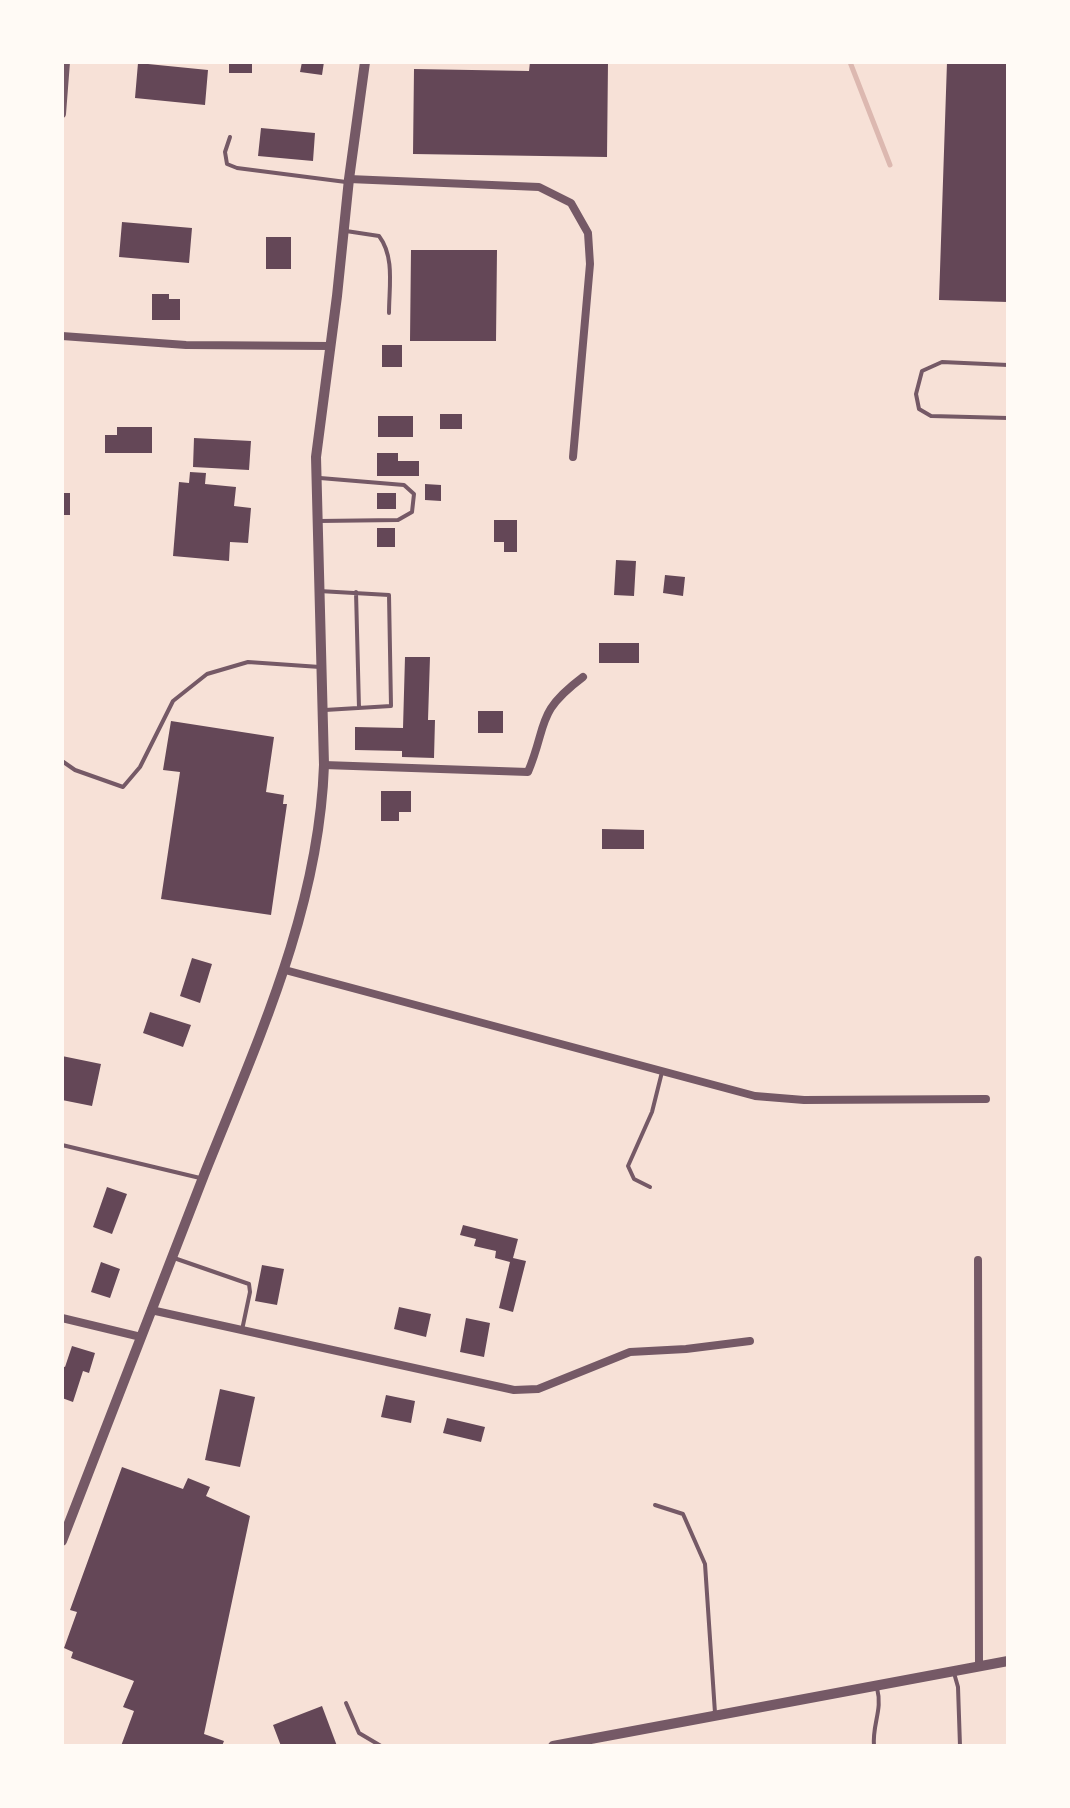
<!DOCTYPE html>
<html>
<head>
<meta charset="utf-8">
<style>
	body { margin:0 }
	#map { position:relative; width:1070px; height:1808px; overflow:hidden; background:#f7e1d7; font-family:"Sofia Sans Condensed",sans-serif }
	canvas { display:block }
	.frame { position:absolute; inset:0; border:64px solid #fffaf5; pointer-events:none }
</style>
</head>
<body>
<div id="map">
<canvas width="1070" height="1808"></canvas>
<div class="frame"></div>
</div>
<script>
const c = document.querySelector('canvas').getContext('2d');
c.lineJoin = 'round';
function trace(path, color, width, dash) { c.strokeStyle = color; c.lineWidth = width; c.lineCap = dash ? 'butt' : 'round'; c.setLineDash(dash || []); c.stroke(path); }
function fill(path, color) { c.fillStyle = color; c.fill(path, 'evenodd'); }
const stream = new Path2D(`
	M850,62L890,165`);
const building = new Path2D(`
	M229,62H252V73H229Z
	M302,62H324L322,75L300,72Z
	M530,62H608L607,157L413,154L414,69L529,71Z
	M947,62H1008V302L939,300Z
	M138,63L208,70L205,105L135,98Z
	M261,128L315,133L313,161L258,156Z
	M122,222L192,228L189,263L119,257Z
	M266,237H291V269H266Z
	M411,250H497L496,341H410Z
	M152,294H169V299H180V320H152Z
	M382,345H402V367H382Z
	M440,414H462V429H440Z
	M378,416H413V437H378Z
	M117,427H152V453H105V435H117Z
	M194,438L251,441L249,470L193,467Z
	M377,453H398V461H419V476H377Z
	M190,472L206,473L205,484L236,487L234,506L251,508L248,543L230,542L229,561L173,556L179,482L189,483Z
	M425,484L441,485V501L425,500Z
	M62,493H70V515H62Z
	M377,493H396V509H377Z
	M494,520H517V552H504V542H494Z
	M377,528H395V547H377Z
	M616,560L636,561L634,596L614,595Z
	M665,575L685,577L683,596L663,593Z
	M599,643H639V663H599Z
	M405,657H430L428,720H435L434,758L402,757V751L355,750V727L403,728Z
	M478,711H503V733H478Z
	M171,721L274,737L266,792L284,795L283,804H287L271,915L161,899L180,772L163,770Z
	M381,791H411V812H399V821H381Z
	M602,829L644,830V849H602Z
	M192,958L212,964L200,1003L180,996Z
	M150,1012L191,1025L183,1047L143,1033Z
	M62,1056L101,1064L92,1106L62,1100Z
	M107,1187L127,1194L112,1234L93,1227Z
	M463,1225L518,1239L513,1258L526,1261L513,1312L499,1308L510,1262L495,1258L496,1251L474,1246L476,1239L460,1235Z
	M101,1262L120,1269L110,1298L91,1292Z
	M262,1265L284,1269L277,1305L255,1301Z
	M399,1307L431,1314L426,1337L394,1329Z
	M466,1318L490,1323L484,1357L460,1352Z
	M72,1346L95,1353L89,1373L83,1371L73,1402L62,1398V1366L65,1367Z
	M220,1389L255,1397L240,1467L205,1460Z
	M386,1395L415,1401L411,1423L381,1417Z
	M447,1418L485,1427L481,1442L443,1433Z
	M122,1467L183,1489L188,1478L210,1487L206,1496L250,1516L204,1734L224,1741L222,1746H121L134,1711L123,1707L134,1681L71,1658L73,1652L64,1648L77,1612L70,1610Z
	M322,1706L337,1746H281L273,1725Z`);
const service = new Path2D(`
	M230,137L225,152L227,164L237,168L346,182
	M346,231L379,236C395,257 389,287 389,313
	M1008,365L942,362L922,371L916,394L919,409L931,416L1008,418
	M319,521L398,520L412,512L414,494L404,485L320,478
	M319,591L389,595L391,706L325,710
	M356,592L359,708
	M62,761L75,770L123,787L140,767L173,701L207,674L248,662L320,667
	M62,1145L200,1178
	M650,1187L634,1179L628,1166L652,1112L662,1072
	M174,1258L249,1284L250,1292L242,1330
	M655,1505L683,1514L705,1564L715,1713
	M954,1673L958,1687L960,1746
	M346,1703L359,1733L381,1746
	M874,1746C872,1724 883,1710 877,1688`);
const minor = new Path2D(`
	M62,114L66,62
	M349,179L539,187L571,203L588,233L590,264L573,457
	M62,336L186,345L330,346
	M324,765L528,772C548,724 535,713 583,677
	M285,970L755,1096L804,1100L986,1099
	M978,1260L979,1666
	M151,1310L514,1390L538,1389L630,1352L686,1349L750,1341
	M62,1318L141,1337`);
const tertiary = new Path2D(`
	M62,1541C109,1419 156,1297 204,1175C257,1042 319,910 324,765L316,457L337,296L349,179L365,62
	M553,1746L1008,1661`);
trace(stream, '#dcb8b0', 5);
fill(building, '#644757');
trace(service, '#755966', 4);
trace(minor, '#755966', 8);
trace(tertiary, '#755966', 10);
</script>
</body>
</html>
